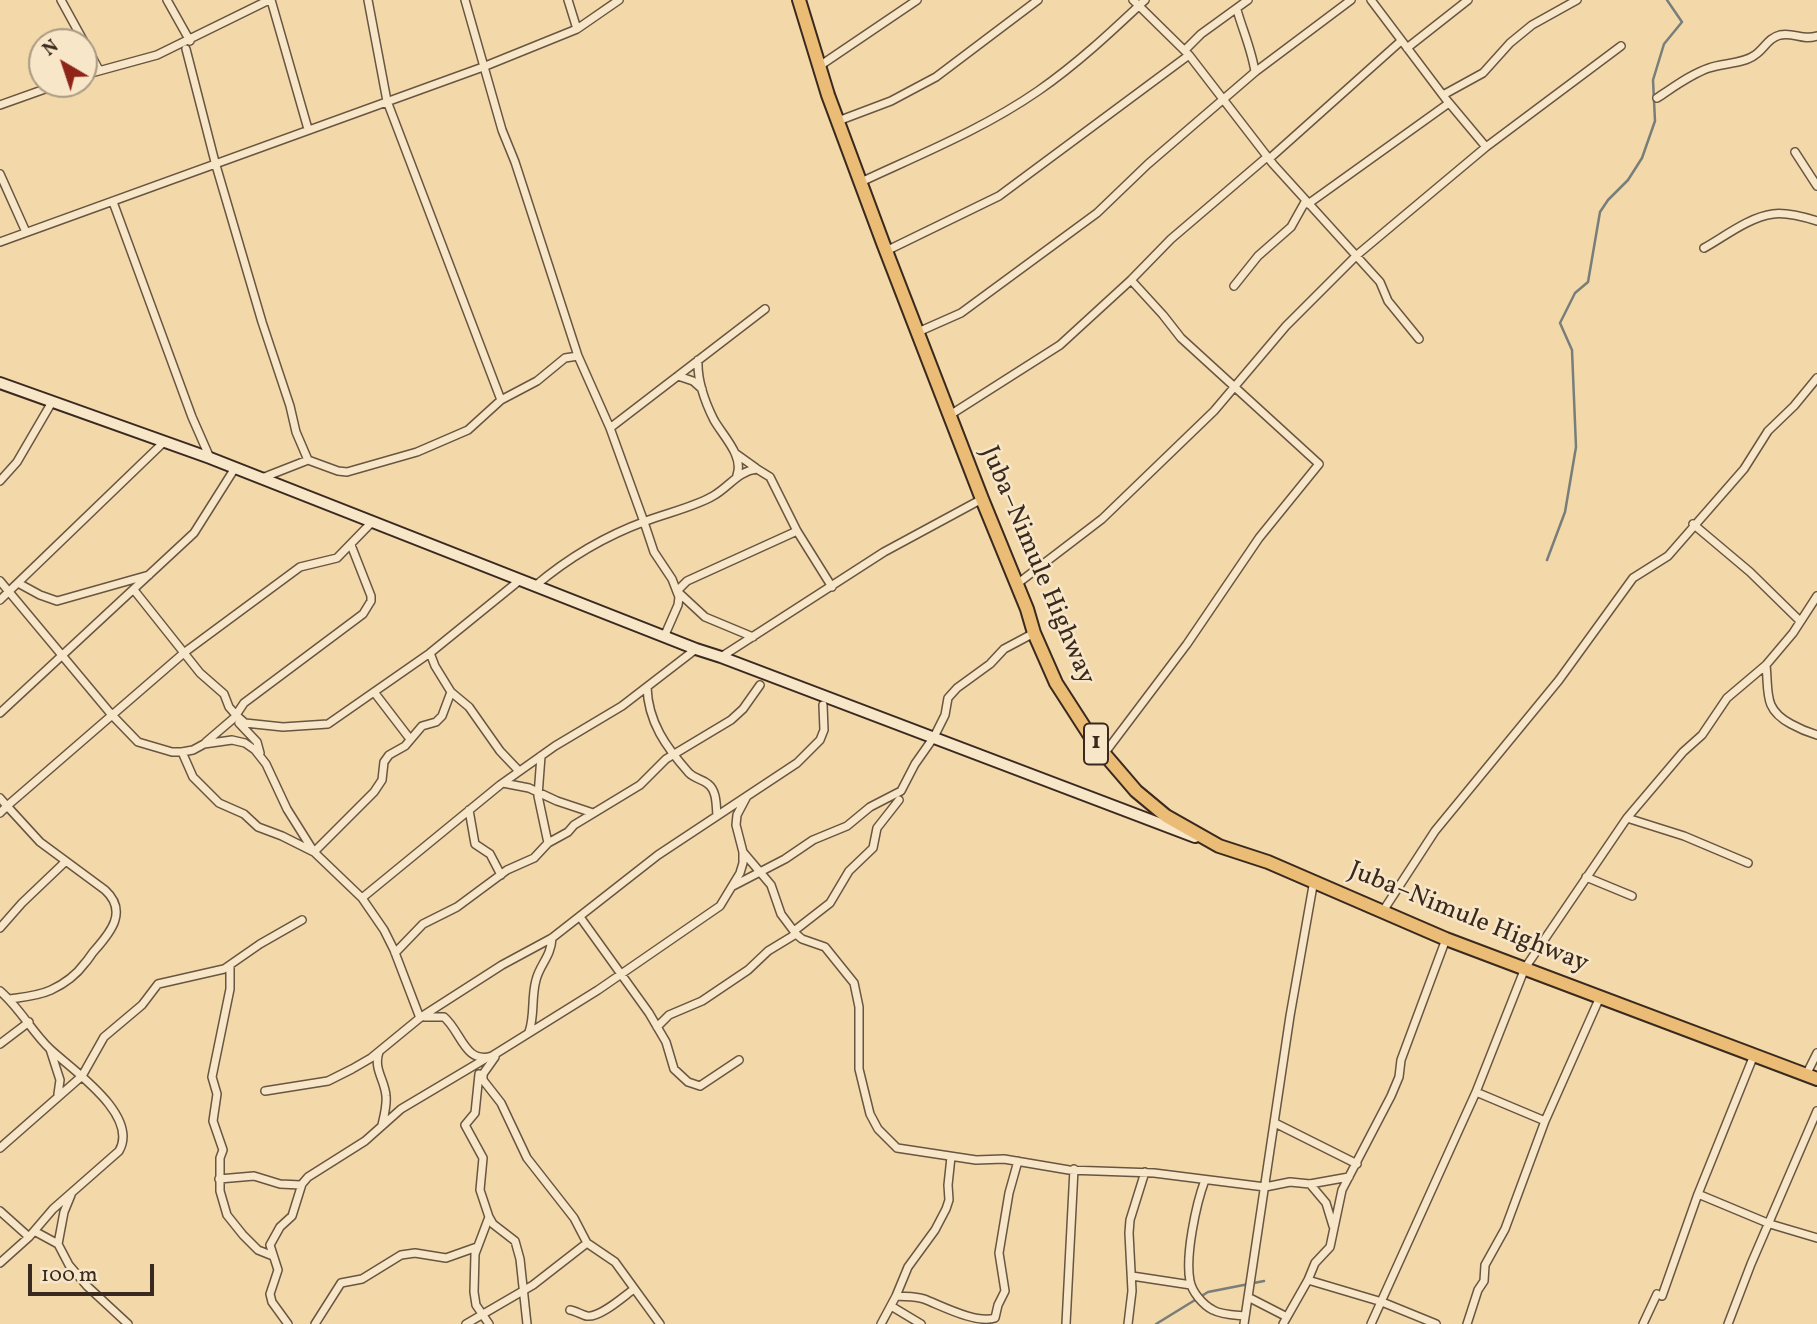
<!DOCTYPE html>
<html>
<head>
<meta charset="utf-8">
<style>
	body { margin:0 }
	#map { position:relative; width:1817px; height:1324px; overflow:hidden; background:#f3d8aa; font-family:Vollkorn,serif }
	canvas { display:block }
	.north { position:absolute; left:28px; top:28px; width:70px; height:70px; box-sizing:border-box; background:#f7e6c8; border:2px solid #ab9a84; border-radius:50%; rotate:321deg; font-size:19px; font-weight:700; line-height:28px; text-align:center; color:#39291f }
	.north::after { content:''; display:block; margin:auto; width:24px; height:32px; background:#8f2418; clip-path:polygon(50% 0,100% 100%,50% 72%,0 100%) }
	.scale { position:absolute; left:28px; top:1264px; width:126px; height:32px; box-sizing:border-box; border:4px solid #39291f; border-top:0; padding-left:9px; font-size:21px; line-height:24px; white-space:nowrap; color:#39291f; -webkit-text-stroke:5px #f7e6c8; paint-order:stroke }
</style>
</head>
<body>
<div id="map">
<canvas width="1817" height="1324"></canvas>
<div class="north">N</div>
<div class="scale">100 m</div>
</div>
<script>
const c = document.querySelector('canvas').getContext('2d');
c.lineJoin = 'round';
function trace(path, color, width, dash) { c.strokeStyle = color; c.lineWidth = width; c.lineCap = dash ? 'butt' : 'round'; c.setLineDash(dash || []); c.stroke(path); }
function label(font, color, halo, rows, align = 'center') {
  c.font = font + ' Vollkorn,serif'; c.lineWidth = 5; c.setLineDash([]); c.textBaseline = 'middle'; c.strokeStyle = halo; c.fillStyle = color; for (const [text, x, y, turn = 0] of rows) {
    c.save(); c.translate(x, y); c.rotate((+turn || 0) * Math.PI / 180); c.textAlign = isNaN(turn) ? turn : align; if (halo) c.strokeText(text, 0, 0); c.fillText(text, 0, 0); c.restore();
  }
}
const stream = new Path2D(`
	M1547,560L1565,512L1576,447L1572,350L1560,323L1575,293L1588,282L1600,212L1608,200L1628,180L1642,158L1655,121L1653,80L1664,44L1682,22L1667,0
	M1156,1324L1208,1292L1264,1281`);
const minor = new Path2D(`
	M61,0L84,42
	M167,0L190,41
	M271,0L308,129
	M368,0L387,101L501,400
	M465,0L502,130L515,162L578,356L610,428L644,522L654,552L672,579L679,597L678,605L664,637
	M568,0L577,29
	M1133,0L1189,55L1273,164L1380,282L1388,301L1419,339
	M1371,0L1445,98L1486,147
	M1237,10C1243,31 1252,51 1255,72
	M84,42L99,70
	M1407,48L1468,0
	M186,49L215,162L262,322L290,406L296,432L308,460
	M1185,50L1201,34L1248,0
	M821,65L917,0
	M84,75L157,55L269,0
	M1443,95L1483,73L1510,43L1532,25L1577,0
	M1657,98C1674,87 1691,74 1709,68C1723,63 1743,64 1755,55C1765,48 1768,38 1780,35C1794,32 1802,41 1817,36
	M0,105L59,84
	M838,121L891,101L936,77L1038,0
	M1795,152L1817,186
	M1269,159L1401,41
	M0,174L26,232
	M861,182C921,154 983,129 1038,91C1077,64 1111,32 1145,0
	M113,202L192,417L210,458
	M1308,204L1449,103
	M0,242L483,67L577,29L619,0
	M1704,248C1724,237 1749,217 1773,214C1787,212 1804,217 1817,221
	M886,251L999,196L1189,55
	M1234,286L1258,256L1291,227L1305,202
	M918,332L961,313L1097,213L1148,164L1255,72L1351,0
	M698,360C697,381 705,402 714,420C723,436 744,456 737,475
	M678,376L693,381L702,389
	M950,415L1060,345L1131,280L1171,239L1267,157
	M610,428L765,309
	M735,453L756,468
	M262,478L308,460L338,471L347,472L417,452L468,430L501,400L537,381L565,358L578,356
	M0,481L17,462L52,402
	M1693,524L1750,572L1800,621
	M0,581L111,714L138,742L172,752H182L193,750L204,744L232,740L245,743L255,750L266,764L287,809L314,852L362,898L500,785L555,746L622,706L696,649
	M18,583L40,595L57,601L149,575
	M1017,584L1102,519L1214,411L1286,326L1357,255L1486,147L1621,46
	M535,586C568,558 605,536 646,521C667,513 694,507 713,496C729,487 738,471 757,469L770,477L797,531L832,587
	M134,590L200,673L224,694L229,707L236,715L245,723L283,727L328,724L430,653L520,580
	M0,600L165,441
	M753,637L705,617L677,591L687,581L797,531
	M430,653L435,666L451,692L469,707L500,751L519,771
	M721,657L884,552L982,499
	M1766,665C1769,693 1763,709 1791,724C1800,729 1807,732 1817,735
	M647,687C648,722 666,747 689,773C695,779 702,779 708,784C717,791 716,805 717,815
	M374,692L410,739
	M0,713L194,533L235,468
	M239,723L257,742L260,753
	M206,742L234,718L244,703L363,614L371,601V596L351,545
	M182,752L193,777L219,803L244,814L258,827L282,836L314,852L374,792L382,780L384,762L389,755L405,746L422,726L436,722L442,716L451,692
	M1104,754L1187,644L1259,538L1319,464L1181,338L1163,315L1131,280
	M541,756L538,796L548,843
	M503,783L529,788L557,801L593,813
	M0,798L7,806L185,652L300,567L337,558L373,521
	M469,810L475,844L490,854L501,875
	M0,813L7,806L40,842L105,890C128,911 111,932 95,950C91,954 89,959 85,963C77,974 64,984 51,990C38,996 24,997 9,999
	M1627,818L1684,836L1748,863
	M743,852L771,885L781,914L796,934L802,939L825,947L854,983L859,1007V1069L870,1114L878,1129L897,1148L976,1160L1004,1159L1069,1170L1154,1173L1265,1187L1290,1182L1310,1184L1349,1177
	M1586,877L1632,896
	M733,886L785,859L813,840L847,826L870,807L901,791L915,764L934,737L945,715L948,698L957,688L990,664L1004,649L1034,633
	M362,898L384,930L394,950L420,1018
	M1383,911L1435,831L1559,680L1633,578L1668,556L1744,469L1768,431L1794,406L1817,378
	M580,917L649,1013L666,1042L674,1069L688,1082L700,1086L739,1060
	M0,928L22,903L65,862
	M794,931L830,903L849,871L873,848L877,828L899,800
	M395,953L423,924L457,907L507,870L534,858L548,843L568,832L574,825L640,785L666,759L731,720L743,709L760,685
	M230,966V989L212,1077L217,1094L213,1121L223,1150L220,1158V1191L227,1215L243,1235L258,1250L273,1256
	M0,991C20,1008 32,1032 50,1049C71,1069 140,1115 119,1151L53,1209L29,1237L0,1263
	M425,1017H444C461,1031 465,1065 492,1056L598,990L720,906L740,873L743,863V852L736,825L737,815L746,798
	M657,1027L669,1015L702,1001L748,970L768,951L796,934
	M529,1032C535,1015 531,998 536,980C540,964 551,957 552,938
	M0,1044L29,1022
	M50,1049L60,1080L58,1094
	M379,1052C373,1069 385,1080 386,1096C387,1106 384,1116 382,1125
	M495,1057L483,1074V1080L501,1103L527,1158L574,1218L587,1243L615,1262L660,1324
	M479,1074L475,1113L465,1125L483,1158L480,1190L489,1217L475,1254L474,1292L476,1305L489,1324
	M1806,1075L1817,1053
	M265,1091L328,1081L352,1069L371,1058L421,1017L502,965L552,938L658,855L797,763L820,740L824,730L823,705
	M1476,1092L1545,1121
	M1275,1123L1357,1164
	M0,1148L82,1076L104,1037L142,1005L158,984L224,969L260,944L302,920
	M219,1179L254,1176L280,1184L301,1185
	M1205,1180C1196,1204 1185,1256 1190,1281C1192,1292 1203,1305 1213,1310C1222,1315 1235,1315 1245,1316
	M1310,1184L1326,1203L1333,1226
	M1698,1194L1770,1224L1817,1238
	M0,1211L29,1237
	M489,1217L493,1224L515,1241L520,1259L527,1324
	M36,1232L58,1244L69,1265L87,1286L128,1324
	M58,1244L64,1212L71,1195
	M1132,1276L1191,1285
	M1308,1280L1382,1302L1436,1324
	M896,1296C905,1297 915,1296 924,1299C942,1306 976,1324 995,1318L998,1305L1005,1291L999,1253L1009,1193L1018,1161
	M1662,1296L1698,1194L1754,1055
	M1248,1297L1287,1317
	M891,1306L921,1324
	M570,1310C576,1311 582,1315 587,1316C600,1318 624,1296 634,1289
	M288,1324L272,1302L270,1294L278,1270L270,1245L280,1227L292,1216L302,1184L308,1177L365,1141L401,1109L485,1059
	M315,1324L341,1283L362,1279L401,1255L415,1253L446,1258L477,1247
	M466,1324L533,1285L587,1243
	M881,1324L896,1296L908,1267L935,1230L946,1209L949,1200L948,1185L951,1157
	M1066,1324L1074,1169
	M1128,1324L1132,1291L1129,1233L1130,1220L1145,1172
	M1244,1324L1290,1016L1314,880
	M1283,1324L1308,1280L1315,1263L1330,1247L1342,1190L1391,1096L1399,1077L1401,1060L1446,939
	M1371,1324L1476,1092L1525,968L1627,818L1683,752L1702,735L1727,698L1766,665L1793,633L1817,596
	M1467,1324L1478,1290L1484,1281L1485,1265L1505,1229L1545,1121L1600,997
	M1643,1324L1657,1294
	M1728,1324L1751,1264L1817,1111`);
const secondary = new Path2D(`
	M0,383L210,458L696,649L721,657L1195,837`);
const primary = new Path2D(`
	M799,0L828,95L883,243L982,499L1027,609L1034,633L1056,683L1094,742L1136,791L1166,816L1219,846L1268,862L1446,939L1817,1079`);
const shields = [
	[1096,744,24]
];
const shieldNames = [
	["1",1096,744]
];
const streetNames = [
	["Juba–Nimule Highway",1036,566,67],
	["Juba–Nimule Highway",1468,919,22]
];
trace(stream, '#787e79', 2.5);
trace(minor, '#685542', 10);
trace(secondary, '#39291f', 14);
trace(primary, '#39291f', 16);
trace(minor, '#f7e6c8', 7);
trace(secondary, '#f7e6c8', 10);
trace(primary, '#eabc75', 12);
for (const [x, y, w] of shields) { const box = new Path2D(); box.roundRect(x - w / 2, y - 20.5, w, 41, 5); c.fillStyle = '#f7e6c8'; c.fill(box); trace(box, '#39291f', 2); }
label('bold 24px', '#39291f', null, shieldNames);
label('26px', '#39291f', '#f7e6c8', streetNames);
</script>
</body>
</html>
